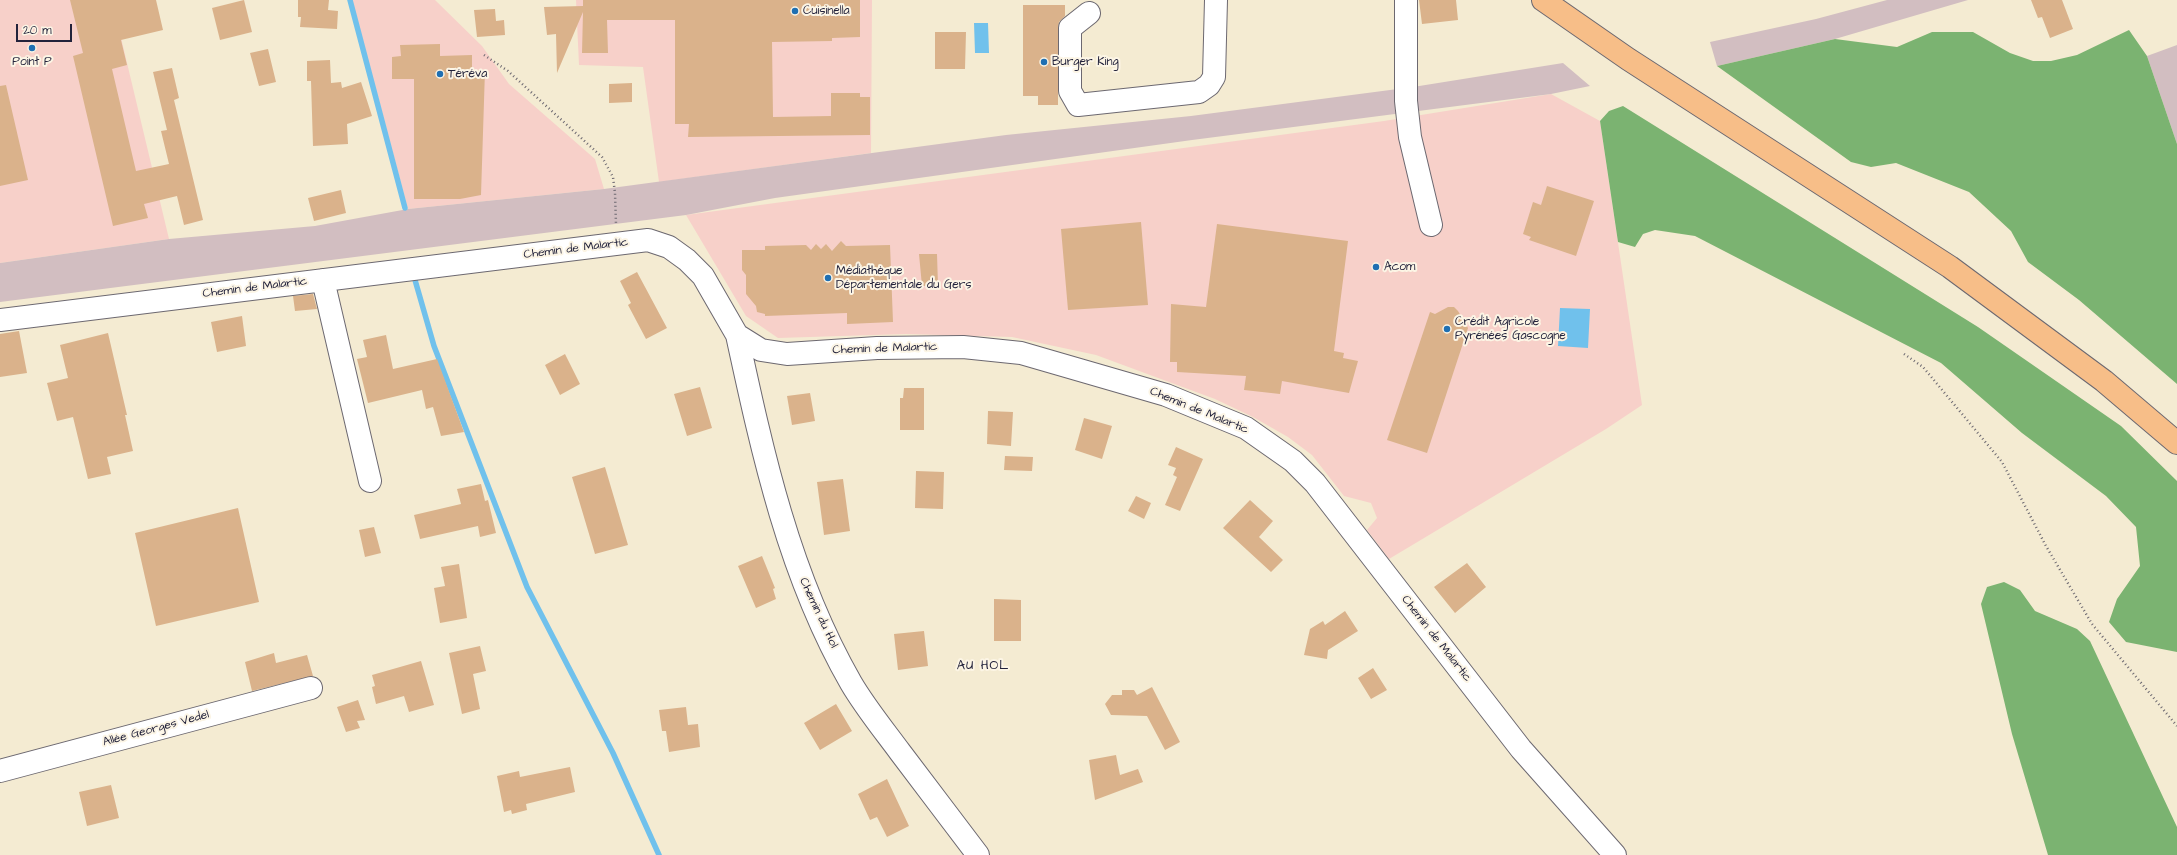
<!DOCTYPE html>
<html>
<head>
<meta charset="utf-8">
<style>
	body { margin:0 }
	#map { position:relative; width:2177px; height:855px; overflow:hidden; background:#f4ebd2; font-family:"Architects Daughter",sans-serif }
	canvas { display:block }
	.scale { position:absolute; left:16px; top:24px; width:56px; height:18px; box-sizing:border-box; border:2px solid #22223b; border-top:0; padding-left:5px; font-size:12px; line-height:14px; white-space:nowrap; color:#22223b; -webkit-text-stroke:3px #fcf5e5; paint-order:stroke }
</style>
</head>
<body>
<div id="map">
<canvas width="2177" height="855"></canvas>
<div class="scale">20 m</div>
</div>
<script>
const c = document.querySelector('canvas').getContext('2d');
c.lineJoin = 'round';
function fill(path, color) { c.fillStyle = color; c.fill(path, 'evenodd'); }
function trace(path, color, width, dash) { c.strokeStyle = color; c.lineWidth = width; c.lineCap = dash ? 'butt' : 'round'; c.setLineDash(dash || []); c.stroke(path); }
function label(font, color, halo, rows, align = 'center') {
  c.font = font + ' "Architects Daughter",sans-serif'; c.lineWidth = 4; c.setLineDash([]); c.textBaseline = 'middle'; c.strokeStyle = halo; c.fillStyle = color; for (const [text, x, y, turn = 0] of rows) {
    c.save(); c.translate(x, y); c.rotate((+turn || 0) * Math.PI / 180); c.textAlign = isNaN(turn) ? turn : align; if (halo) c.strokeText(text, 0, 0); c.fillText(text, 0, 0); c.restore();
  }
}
const built = new Path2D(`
	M0,0H112L169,239L0,263Z
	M352,0H435L482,46L509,84L595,159L604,189L408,209Z
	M576,0H872L871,153L659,182L643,67L579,65Z
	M1551,94L1600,121L1642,405L1606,429L1389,559L1367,530L1377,518L1371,503L1344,496L1312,455L1288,437L1253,417L1215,399L1096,355L1012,337L906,334L778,338L746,316L686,215L1384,121Z`);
const industrial = new Path2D(`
	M1887,0H1968L1835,39L1717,66L1710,42L1816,19Z
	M2177,45V144L2147,56Z
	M1563,63L1590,86L1551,94L1192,140L775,198L686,215L0,302V263L169,239L315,226L408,209L604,189L1006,135L1191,116L1413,87Z`);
const forest = new Path2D(`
	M2129,30L2147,56L2177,144V384L2079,300L2028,262L2011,231L1969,192L1896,163L1871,167L1851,162L1717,66L1835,39L1897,47L1932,32H1973L2010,53L2033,61H2051L2077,55Z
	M1623,106L1978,327L2121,426L2177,481V652L2126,642L2109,622L2117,599L2140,566L2136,527L2106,496L2022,433L1941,363L1695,236L1655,230L1643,234L1635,247L1618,242L1600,121L1609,111Z
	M2004,582L2020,590L2035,611L2077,629L2090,641L2177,827V855H2048L2012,734L1981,604L1987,587Z`);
const water = new Path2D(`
	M974,23H988L989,53H975Z
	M1560,308L1590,309L1588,348L1558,346Z`);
const stream = new Path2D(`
	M350,0L405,208
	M415,280L434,346L527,587L613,753L659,855`);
const building = new Path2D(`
	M70,0H156L163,30L121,40L127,65L112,69L136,171L169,164L161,131L167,130L153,72L172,68L179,98L174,100L203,220L184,225L177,196L144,204L148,218L113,226L73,56L83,53Z
	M244,0L252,32L220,40L212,8Z
	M298,0H329L328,10L338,11L337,29L300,27L301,17H298Z
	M583,0H860V37L832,38V41L772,42L773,117L831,116V93H860V97H870V135L688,137L689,124H675V20H607L608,53H582L583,12L557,73L556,34L547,35L544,7L583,6Z
	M1419,0H1456L1458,20L1422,24Z
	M2031,0H2062L2073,29L2050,38L2042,17L2038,18Z
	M1023,5H1065V16L1059,22L1058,28V105H1038V96H1023Z
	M495,9L496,21L504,20L505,35L477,37L474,10Z
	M935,32H966L965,69H935Z
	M440,44V56L472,55V70H485L481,195L460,199H414V79H392V57L401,56L400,45Z
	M268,49L276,82L259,86L250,53Z
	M330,60L331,83L341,82L342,88L361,82L372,116L347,124L348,144L313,146L311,81H307V61Z
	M632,83V102L609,103V84Z
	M6,85L28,180L0,186V86Z
	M1547,186L1594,201L1576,256L1529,240L1531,237L1523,234L1533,202L1541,205Z
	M341,190L346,213L314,221L308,198Z
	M1141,222L1148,305L1068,310L1061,229Z
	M1217,224L1348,241L1334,351L1344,353L1343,358L1358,361L1349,393L1282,381L1280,394L1244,390L1246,376L1177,372V362H1170L1171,304L1206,307Z
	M841,241L846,246L890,245L893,322L847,324V313L765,316V314L757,312L756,306L746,294V275L742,270V250H765V246L806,245L811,250L816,244L821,249L826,244L832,251Z
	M919,254H937L938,286H922Z
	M637,272L667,328L646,339L628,305L631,303L620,281Z
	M313,294L317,309L295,311L293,296Z
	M1448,307H1454L1458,311L1468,328L1427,453L1387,440L1430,312L1435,314Z
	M242,316L246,346L217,352L211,322Z
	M19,331L27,373L0,377V334Z
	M108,333L127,415H125L133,451L107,457L111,474L88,479L73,417L57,421L47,383L68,378L60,345Z
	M386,335L393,369L437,359L464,432L441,436L433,407L426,409L422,390L368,403L357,359L367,357L363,340Z
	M565,354L580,384L560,395L545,365Z
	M700,387L712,428L687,436L674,394Z
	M904,388H924V430H900V398H903Z
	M810,393L815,421L792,425L787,396Z
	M988,411L1013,412L1011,446L987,444Z
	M1084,418L1112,426L1102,459L1075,450Z
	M1176,447L1203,459L1180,511L1165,505L1177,477L1173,475L1176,468L1168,465Z
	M1005,456L1033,457L1032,471L1004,470Z
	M605,467L628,545L595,554L572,477Z
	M916,471L944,472L943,509L915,508Z
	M843,479L850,531L824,535L817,482Z
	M481,484L485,501L488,500L496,533L480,537L478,526L420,539L414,515L461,504L457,489Z
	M1136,496L1151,503L1144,519L1128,511Z
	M1250,500L1273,521L1259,537L1283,560L1271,572L1223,528Z
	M238,508L259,602L156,626L135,533Z
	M374,527L381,553L365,557L359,530Z
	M762,556L775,588L773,589L776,599L756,608L738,566Z
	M1467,563L1486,587L1455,613L1434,587Z
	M459,564L467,618L440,623L434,588L445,586L441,567Z
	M994,599L1021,600V641H994Z
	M1345,611L1358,631L1328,650L1327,659L1304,655L1310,629L1323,621L1325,625Z
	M924,631L928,666L898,670L894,634Z
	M480,646L486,671L473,674L480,709L462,714L449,653Z
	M274,653L276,663L307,655L313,676L252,691L245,662Z
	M421,661L434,705L409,712L404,696L376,704L372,687L375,686L372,675Z
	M1373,668L1387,690L1371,699L1358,678Z
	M1152,687L1180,742L1165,750L1147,716L1111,715L1105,704L1112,695H1122V690H1134L1137,695Z
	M358,700L365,720L357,721L360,728L346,732L337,707Z
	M836,704L852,731L820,750L804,723Z
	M686,707L688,725L698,724L700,747L669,752L666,731H662L659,710Z
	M1116,755L1120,775L1138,769L1143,782L1095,800L1089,760Z
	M570,767L575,792L526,804L527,810L512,814L511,810L504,812L497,776L519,771L520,777Z
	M887,779L909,826L887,837L877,817L870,820L858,794Z
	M111,785L119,818L87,826L79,792Z`);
const path = new Path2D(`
	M484,55L508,71L602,157L613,177L615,193L616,225
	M1904,354L1923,367L2002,462L2046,546L2092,624L2177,726`);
const minor = new Path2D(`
	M1406,0V101L1410,137L1431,225
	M1089,13L1070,28V91L1078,105L1199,92L1209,85L1214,77L1216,0
	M323,280L370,481
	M0,320L648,240L669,247L687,260L703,276L737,335L761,350L787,354L877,348L963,347L1021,353L1166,395L1246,428L1293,461L1315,483L1521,749L1615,855
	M737,335C763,455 789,575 851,683C865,707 883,729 900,752C926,786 952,821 978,855
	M0,771L311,688`);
const highway = new Path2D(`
	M1543,0L1628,59L1950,267L2104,381L2177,443`);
const markers = [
	[795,11,4,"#1f6fb2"],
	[32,48,4,"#1f6fb2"],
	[1044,62,4,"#1f6fb2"],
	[440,74,4,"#1f6fb2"],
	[1376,267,4,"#1f6fb2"],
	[828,278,4,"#1f6fb2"],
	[1447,329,4,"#1f6fb2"]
];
const poiNames = [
	["Cuisinella",803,11],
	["Point P",32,62,"center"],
	["Burger King",1052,62],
	["Téréva",448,74],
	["Acom",1384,267],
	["Médiathèque",836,271],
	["Départementale du Gers",836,285],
	["Crédit Agricole",1455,322],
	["Pyrénées Gascogne",1455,336]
];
const streetNames = [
	["Chemin de Malartic",576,249,-7],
	["Chemin de Malartic",255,288,-7],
	["Chemin de Malartic",885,349,-2],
	["Chemin de Malartic",1199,411,22],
	["Chemin du Hol",818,613,65],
	["Chemin de Malartic",1436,639,52],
	["Allée Georges Vedel",156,729,-15]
];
const neighbourhoodNames = [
	["AU HOL",983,666]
];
fill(built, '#f7d0c9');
fill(industrial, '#d2bec1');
fill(forest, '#7bb371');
fill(water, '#70c1ec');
trace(stream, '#70c1ec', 5.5);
fill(building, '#dab28b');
trace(minor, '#6c6870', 24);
trace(highway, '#6c6870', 24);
trace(path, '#6c6870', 2.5, [1, 3]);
trace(minor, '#fff', 22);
trace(highway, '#f7be88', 22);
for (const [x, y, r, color] of markers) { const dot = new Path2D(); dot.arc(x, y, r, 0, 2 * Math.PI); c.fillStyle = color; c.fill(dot); trace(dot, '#fcf5e5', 1.5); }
label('12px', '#22223b', '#fcf5e5', poiNames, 'left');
label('12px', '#22223b', '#fcf5e5', streetNames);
c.letterSpacing = '1px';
label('13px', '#22223b', '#fcf5e5', neighbourhoodNames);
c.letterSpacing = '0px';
</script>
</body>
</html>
